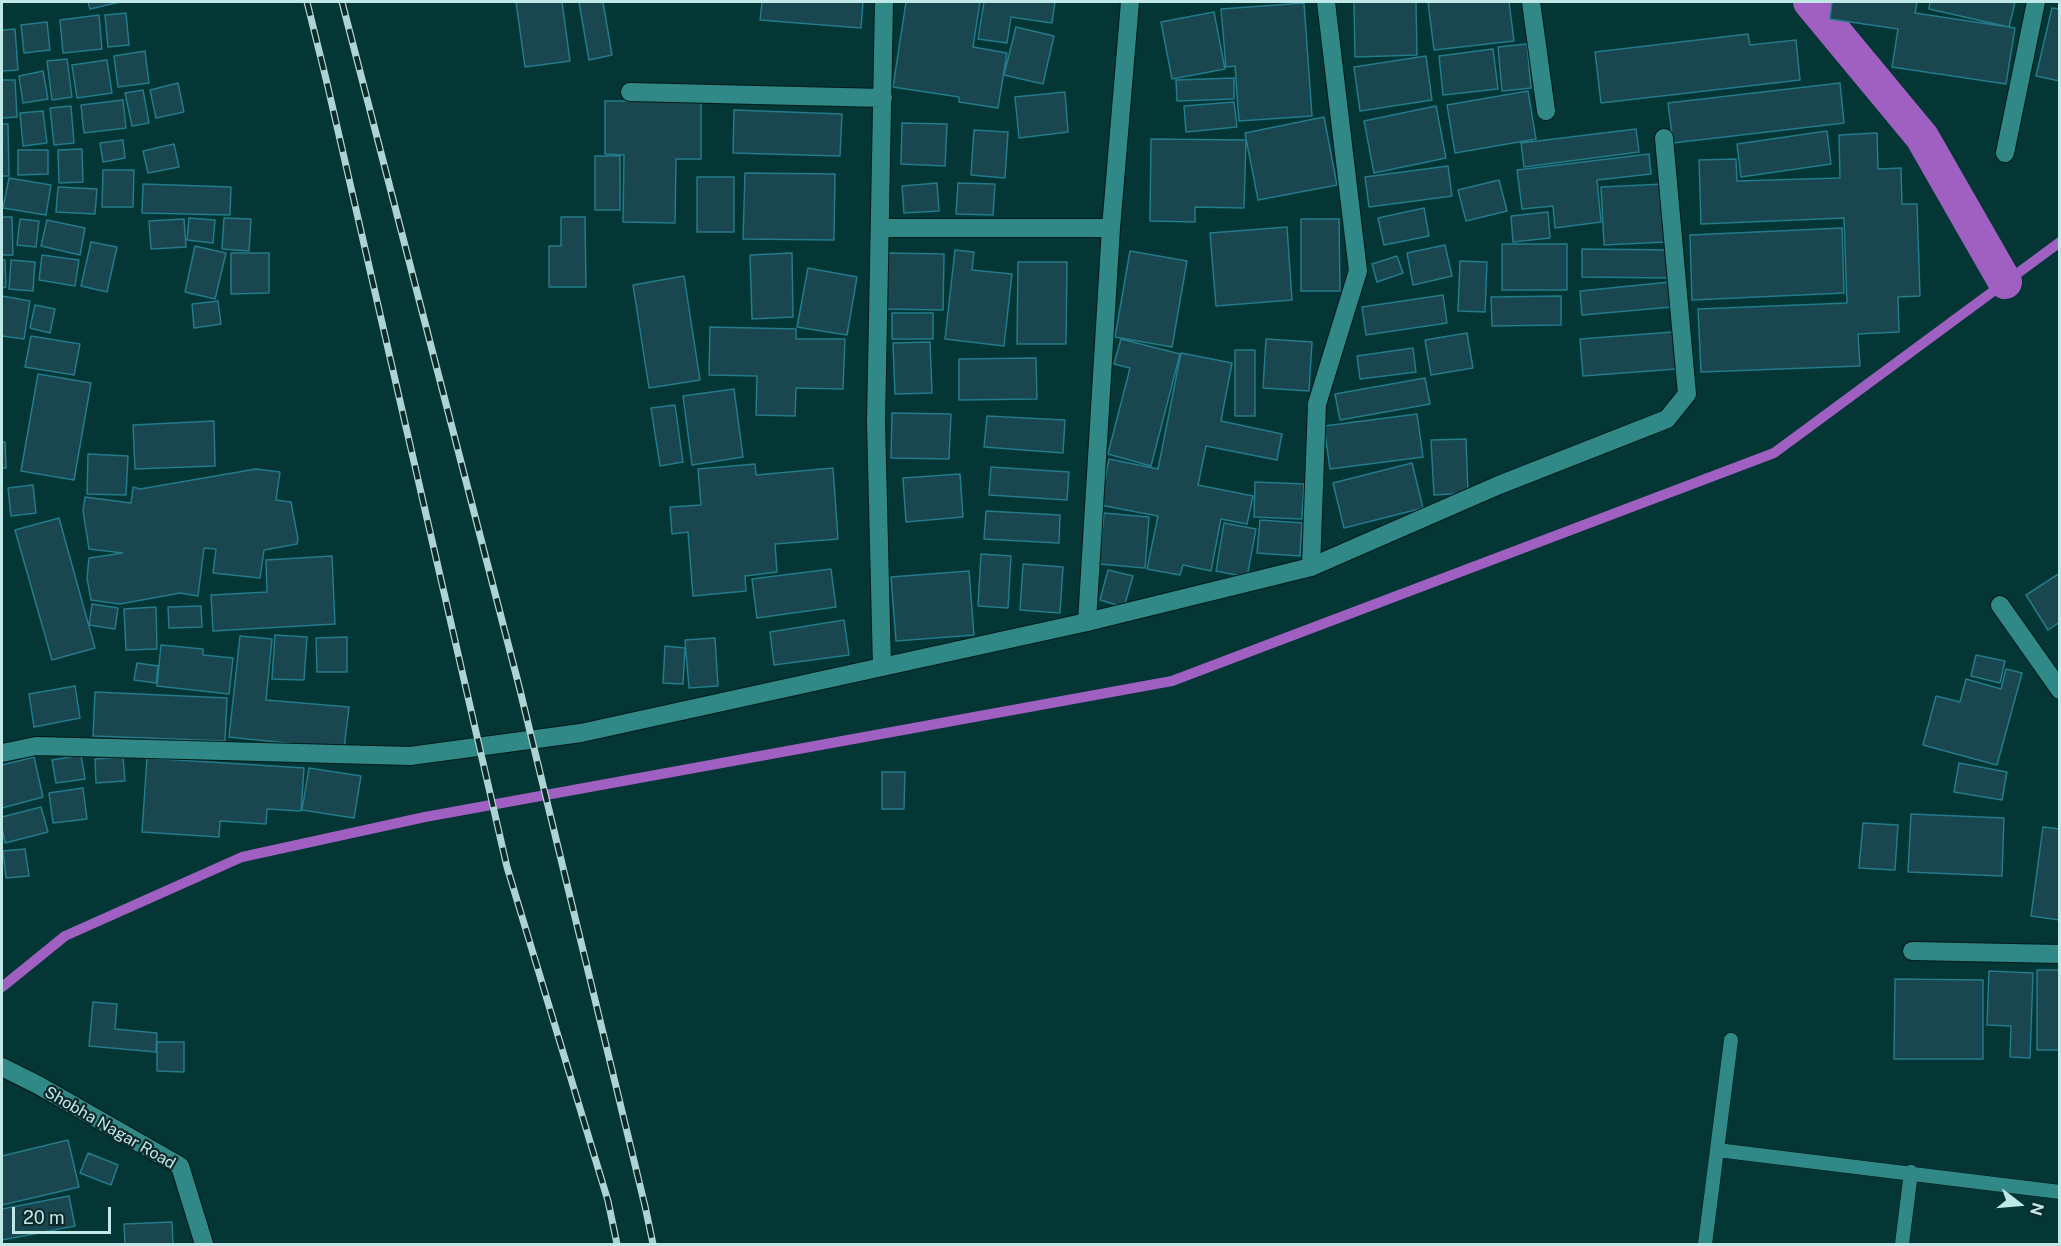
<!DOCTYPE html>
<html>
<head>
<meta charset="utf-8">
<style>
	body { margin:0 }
	#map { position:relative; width:2061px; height:1246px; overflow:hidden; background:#033635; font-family:"Public Sans",sans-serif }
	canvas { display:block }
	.frame { position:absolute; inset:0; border:3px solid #c0e8e6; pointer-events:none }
	.north { position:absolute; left:1989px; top:1174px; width:60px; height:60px; -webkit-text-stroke:4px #0e2929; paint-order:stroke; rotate:106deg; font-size:16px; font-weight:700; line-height:24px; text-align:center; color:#c0e8e6 }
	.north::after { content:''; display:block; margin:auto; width:21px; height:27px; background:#c0e8e6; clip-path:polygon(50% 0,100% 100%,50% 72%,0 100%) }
	.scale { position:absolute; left:12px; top:1207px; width:99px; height:27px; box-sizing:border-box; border:3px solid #c0e8e6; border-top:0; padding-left:8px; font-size:18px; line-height:21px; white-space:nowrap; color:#c0e8e6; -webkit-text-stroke:4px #0e2929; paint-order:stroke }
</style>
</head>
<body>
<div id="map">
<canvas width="2061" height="1246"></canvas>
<div class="frame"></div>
<div class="north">N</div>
<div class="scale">20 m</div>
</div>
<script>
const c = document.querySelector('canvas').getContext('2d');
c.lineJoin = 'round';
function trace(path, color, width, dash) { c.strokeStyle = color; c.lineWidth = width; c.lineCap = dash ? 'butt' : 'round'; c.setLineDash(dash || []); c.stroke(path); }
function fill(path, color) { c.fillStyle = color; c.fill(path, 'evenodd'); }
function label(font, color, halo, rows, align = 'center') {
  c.font = font + ' "Public Sans",sans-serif'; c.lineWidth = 4.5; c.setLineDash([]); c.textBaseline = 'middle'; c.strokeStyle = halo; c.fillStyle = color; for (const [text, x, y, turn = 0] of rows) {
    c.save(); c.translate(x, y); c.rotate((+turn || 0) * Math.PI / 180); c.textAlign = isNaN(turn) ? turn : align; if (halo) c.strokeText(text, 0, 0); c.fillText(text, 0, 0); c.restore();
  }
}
const stream = new Path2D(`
	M2,987L65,936L242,857L425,817L1172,681L1774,453L2060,242`);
const canal = new Path2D(`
	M1810,2L1922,137L2005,282`);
const building = new Path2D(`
	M88,2H120L90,9Z
	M516,2H562L570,61L525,67Z
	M579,2H603L612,55L589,60Z
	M762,2H863L861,28L760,20Z
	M906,2H980L973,47L1007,53L998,108L959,102V97L893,87Z
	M984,2H1055L1052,23L1011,17L1007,43L978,39Z
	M1354,2H1416L1417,55L1355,57Z
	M1428,2H1509L1514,41L1434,50Z
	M1832,2H1917L1915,13L2015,28L2006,84L1892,67L1898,29L1830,19Z
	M1930,2H2015L2009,27L1929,9Z
	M1304,3L1312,116L1239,121L1235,66L1226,67L1221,9Z
	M2052,8L2060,9V81L2036,76Z
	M1214,12L1225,69L1172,79L1161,22Z
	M126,13L129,45L108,47L105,15Z
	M99,15L102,49L63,53L60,20Z
	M47,22L50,50L24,53L21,25Z
	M1016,27L1054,36L1043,84L1004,75Z
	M15,29L18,70L2,71V30Z
	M1748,34L1750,45L1796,40L1800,80L1601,103L1595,52Z
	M1527,44L1531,88L1502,91L1498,47Z
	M1493,49L1498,89L1443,95L1439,56Z
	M145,51L149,83L118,87L114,56Z
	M1426,56L1432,100L1360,111L1354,67Z
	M67,59L72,97L52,100L47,61Z
	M107,60L112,93L77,98L72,65Z
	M43,71L48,99L23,103L19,76Z
	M1234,78V99L1177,101L1176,80Z
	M2,80H15L17,117L2,118Z
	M178,83L184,112L156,118L150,90Z
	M1840,83L1844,123L1673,143L1668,103Z
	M143,90L149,123L132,126L125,93Z
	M1528,91L1536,139L1455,153L1447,105Z
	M1065,92L1068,132L1019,138L1015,97Z
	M123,100L126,128L84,133L81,105Z
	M605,101H701V159H676L675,223L623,222L624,155L605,154Z
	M1234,102L1237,127L1186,132L1184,106Z
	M71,106L74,143L54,145L50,108Z
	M1436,106L1446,158L1374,173L1364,121Z
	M734,110L842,114L840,156L733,153Z
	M43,111L47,143L23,146L20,113Z
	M1324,117L1337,185L1258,200L1245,133Z
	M902,123L947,124L945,166L901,164Z
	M2,124H8L9,176H2Z
	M1636,129L1639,152L1524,167L1521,143Z
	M974,130L1008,132L1005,178L971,175Z
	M1827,131L1831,164L1741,177L1737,144Z
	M1877,133L1878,169L1901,168L1902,204H1917L1920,296L1898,297L1899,332L1858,334L1860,366L1701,372L1698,309L1847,303L1844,218L1701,224L1699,160L1736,159L1737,181L1840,178L1839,135Z
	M1151,139L1246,140L1244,208L1195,207V222L1150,221Z
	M123,140L125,158L103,162L100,143Z
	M174,144L179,167L148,173L143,151Z
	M82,149L83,182L59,183L58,150Z
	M18,150H48V174L18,175Z
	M1649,154L1651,174L1597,180L1601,222L1555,228L1553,206L1522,209L1517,170Z
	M595,156H620V210H595Z
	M1448,166L1452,196L1369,207L1365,177Z
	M103,170H134L133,207H102Z
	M745,173L835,174L834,240L743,239Z
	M697,177H734V232H697Z
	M9,178L51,185L46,215L3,208Z
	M1499,180L1507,211L1466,221L1458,190Z
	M937,183L939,211L904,213L902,186Z
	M958,183L995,184L993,215L956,214Z
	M143,184L231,187L230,215L142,213Z
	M1663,184L1666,242L1604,245L1601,187Z
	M58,187L97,189L95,214L56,212Z
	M1424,208L1429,236L1384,245L1378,218Z
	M1548,212L1550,238L1513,242L1511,216Z
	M2,217H12L13,255H2Z
	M561,217H585L586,287H549V246H561Z
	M189,218L215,220L213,243L187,240Z
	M224,218L251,219L249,251L222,249Z
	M20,219L39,221L36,247L17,245Z
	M184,219L186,247L151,249L149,221Z
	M1301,219H1339L1340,291H1301Z
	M47,220L85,228L80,255L41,246Z
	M1287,227L1292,300L1216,306L1210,233Z
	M1842,228L1844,293L1692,300L1690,235Z
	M91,242L117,247L107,292L81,286Z
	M1502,244H1567V290H1502Z
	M1445,245L1452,276L1413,285L1407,253Z
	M195,246L226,253L215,299L185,292Z
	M1582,249L1671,250L1670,278L1582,277Z
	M955,250L974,252L972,270L1012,274L1004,346L945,339Z
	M1130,251L1187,261L1172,347L1115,337Z
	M231,253H269V293L231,294Z
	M792,253L793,317L752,319L750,255Z
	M887,253L944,254L943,310L886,309Z
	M42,255L79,260L75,286L39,280Z
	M1397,256L1403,273L1377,282L1372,264Z
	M2,260H5L6,287L2,288Z
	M11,260L35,262L33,291L9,289Z
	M1460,261L1487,262L1485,312L1458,311Z
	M1018,262H1067L1066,344H1017Z
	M808,268L857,277L847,335L797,327Z
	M684,276L700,380L649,388L633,285Z
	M1670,282L1672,307L1582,315L1580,291Z
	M1443,295L1447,323L1366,335L1362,307Z
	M2,296L30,301L24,339L2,336Z
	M1561,296V325L1492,326L1491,297Z
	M218,301L221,324L194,328L192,304Z
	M35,305L55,309L50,333L30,328Z
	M892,313H933V339H892Z
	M710,327L796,329V339H845L843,389L796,388L795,416L756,415L757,376L709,375Z
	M1673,332L1676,369L1583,376L1580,339Z
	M1467,333L1473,368L1431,375L1425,340Z
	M31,336L80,344L74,375L25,367Z
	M1121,339L1180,354L1151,466L1108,454L1130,368L1114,364Z
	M1266,339L1312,342L1309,391L1263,388Z
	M930,342L932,393L895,394L893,343Z
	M1413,348L1416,372L1360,379L1357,356Z
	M1235,350H1255V416H1235Z
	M1181,353L1232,363L1221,421L1282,434L1277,460L1206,446L1198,485L1253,496L1247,524L1221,519L1211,571L1183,565L1180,575L1147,569L1158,516L1100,505L1109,459L1158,469Z
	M1036,358L1037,399L959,400V359Z
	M38,374L91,383L74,480L21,471Z
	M1425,378L1430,404L1340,420L1335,394Z
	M734,389L743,457L692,465L683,396Z
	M675,405L683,462L660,466L651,408Z
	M892,413L951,414L949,459L891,458Z
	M1417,414L1423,457L1330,469L1324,426Z
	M987,416L1065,420L1063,453L984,447Z
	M214,421L215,466L135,469L133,425Z
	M1466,439L1468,493L1434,495L1431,440Z
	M2,442H5L6,468H2Z
	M88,454L128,456L126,495L87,494Z
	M1412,463L1423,508L1344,528L1333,483Z
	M755,464L756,475L833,468L838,539L775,544L777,572L745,576L746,591L693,596L688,532L672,534L670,507L701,505L698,469Z
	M991,467L1069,472L1067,500L989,495Z
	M256,469L280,472L276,500L291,502L298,539L297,544L264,550L260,578L213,573L216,549L204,548L198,596L180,593L120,604L91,600L87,578L89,558L123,553L89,549L83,511L85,497L131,503L133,487L140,489Z
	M960,474L963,517L906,522L903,478Z
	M1255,482L1304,484L1302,519L1254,517Z
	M33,485L36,513L11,516L8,488Z
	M986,511L1060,515L1059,543L984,539Z
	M1104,513L1149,517L1145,568L1099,564Z
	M59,518L95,648L52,660L15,530Z
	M1260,520L1302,523L1300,556L1257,553Z
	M1224,523L1256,529L1247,577L1216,571Z
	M981,554L1011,556L1008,608L978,606Z
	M332,556L335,624L213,631L211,595L267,592L266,560Z
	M1023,564L1063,567L1060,613L1020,610Z
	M831,569L836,607L757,618L752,579Z
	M1108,570L1133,576L1124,607L1100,600Z
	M969,571L974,635L896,641L891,577Z
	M2060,573V622L2048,630L2026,595Z
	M92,604L118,608L115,629L89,625Z
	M201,606L202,627L169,628L168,607Z
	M156,607L157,649L126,650L124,609Z
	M844,620L849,655L774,665L770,632Z
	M275,635L307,637L304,680L272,679Z
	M240,636L272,639L266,700L349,707L344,749L229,737Z
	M347,637V672H317L316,638Z
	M715,638L718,686L689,688L685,640Z
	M161,645L203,649V655L233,658L229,694L157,686Z
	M665,646L685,648L683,684L663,683Z
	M1976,655L2005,661L2000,683L1971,676Z
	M137,663L158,666L156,683L134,680Z
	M2006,669L2022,673L1997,765L1923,745L1936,696L1960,702L1966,679L2001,689Z
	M75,686L80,718L34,727L29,694Z
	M95,692L227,698L225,741L93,736Z
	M81,755L85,779L56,783L52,760Z
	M34,757L43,797L2,808V765Z
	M123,757L125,781L96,783L95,759Z
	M147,758L304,768L301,811L267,809L266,824L220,821L219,837L142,832Z
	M1959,763L2007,772L2002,800L1954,792Z
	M309,768L361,776L354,818L302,810Z
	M882,772H905L904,809H882Z
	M83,788L87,819L53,823L49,793Z
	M41,807L48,832L5,843L2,828V817Z
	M1911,814L2004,818L2002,876L1908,872Z
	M1863,823L1898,825L1895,870L1859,868Z
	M2043,827L2060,829V920L2031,916Z
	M25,849L29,876L6,878L3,851Z
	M2037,970H2060V1050H2037Z
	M1989,971L2033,973L2030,1058L2010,1057L2011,1026L1987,1025Z
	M1895,979L1983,980V1059H1894Z
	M93,1002L117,1004L115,1029L157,1033L156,1052L89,1046Z
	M157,1042H184V1072L157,1071Z
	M68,1140L79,1187L2,1205V1156Z
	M88,1153L118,1165L111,1185L80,1173Z
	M69,1196L75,1226L2,1240V1209Z
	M172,1222L173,1244H125L124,1224Z`);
const lane = new Path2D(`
	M1717,1150L2060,1192
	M1705,1244L1731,1040
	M1902,1244L1911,1172`);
const street = new Path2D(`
	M1531,2L1546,111
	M630,92L883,98
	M2005,153L2036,2
	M880,228H1111
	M1311,567L1317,404L1358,271L1326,2
	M2000,605L2060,690
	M1087,622L1111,228L1130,2
	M882,667L876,422L884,2
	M1912,951L2060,954`);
const secondary = new Path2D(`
	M2,753L36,746L410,756L581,733L1087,622L1311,567L1499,485L1667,419L1687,394L1664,138
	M2,1067L38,1085L180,1166L204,1244`);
const rail = new Path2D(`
	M307,2L327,83L507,867L608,1201L617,1244
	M342,2L519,686L645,1206L653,1244`);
const streetNames = [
	["Shobha Nagar Road",110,1128,30]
];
trace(stream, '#a060c2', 10);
trace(canal, '#a060c2', 34);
fill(building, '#1a464f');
trace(building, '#237b8b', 1.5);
trace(lane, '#011b1a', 15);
trace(street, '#011b1a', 20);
trace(secondary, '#011b1a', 20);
trace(lane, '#308987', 14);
trace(street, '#308987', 18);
trace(secondary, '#308987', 18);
trace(rail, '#abd4d2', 7);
trace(rail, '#0e2929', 4.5, [14]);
label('16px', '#c0e8e6', '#0e2929', streetNames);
</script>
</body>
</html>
